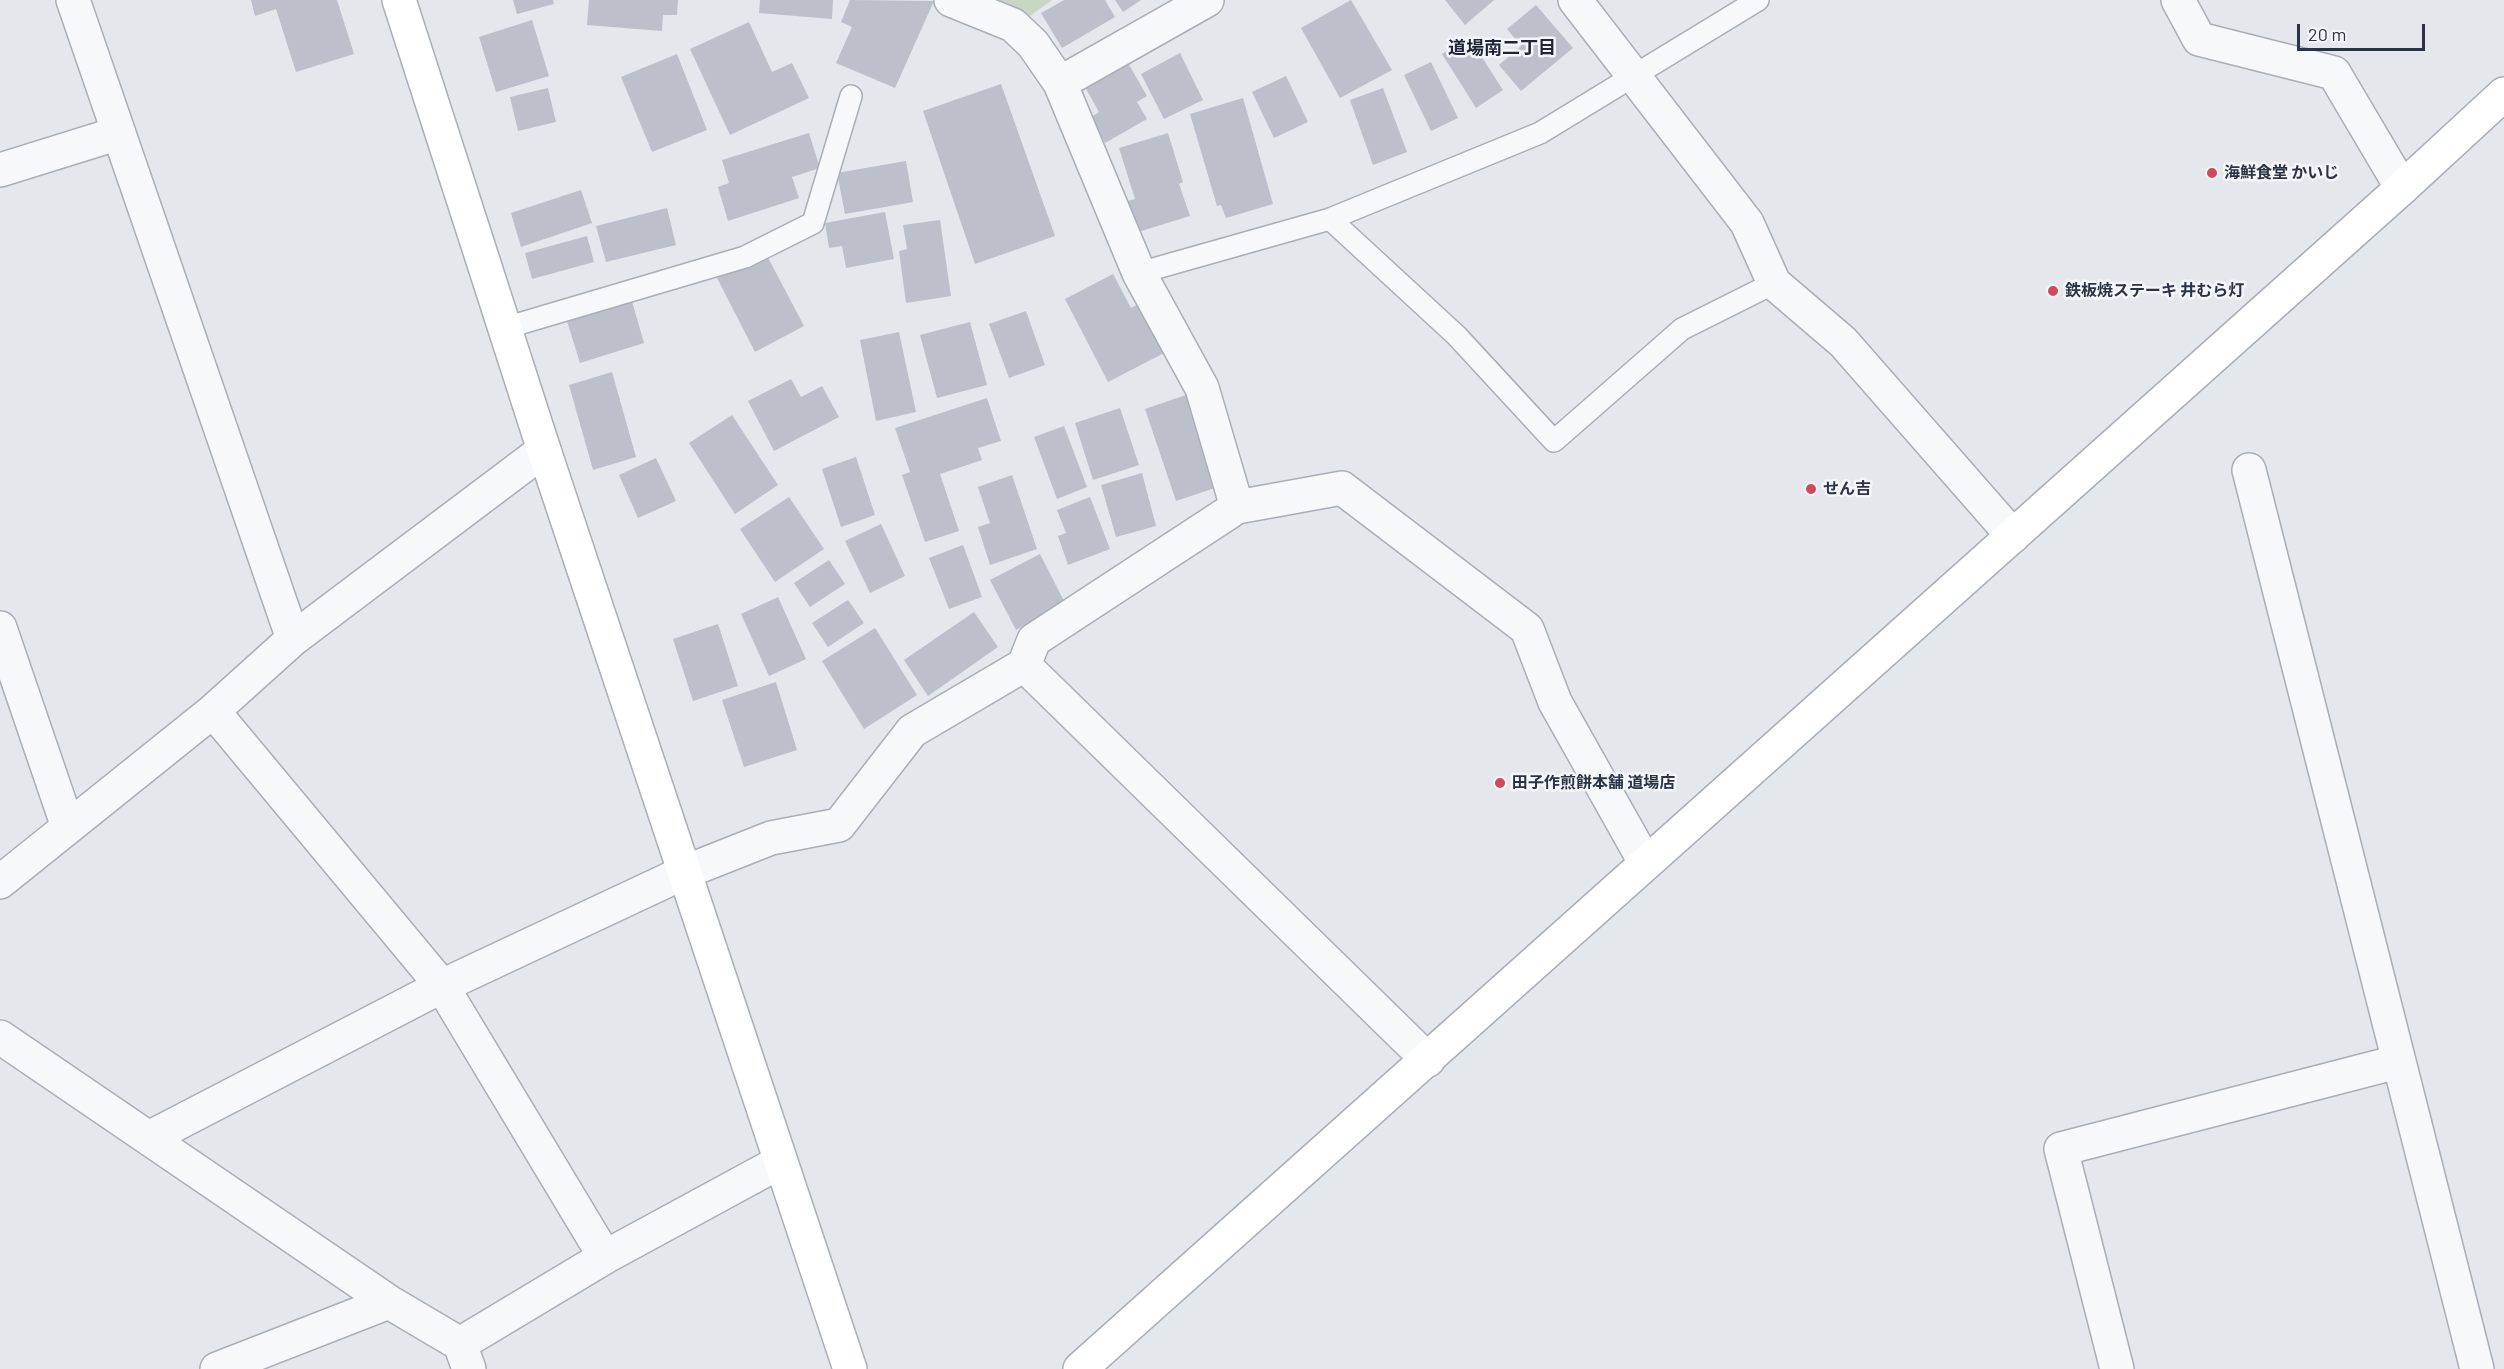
<!DOCTYPE html>
<html>
<head>
<meta charset="utf-8">
<style>
	body { margin:0 }
	#map { position:relative; width:2504px; height:1369px; overflow:hidden; background:#e4e7ec; font-family:Barlow,sans-serif }
	canvas { display:block }
	.scale { position:absolute; left:2297px; top:24px; width:128px; height:27px; box-sizing:border-box; border:3px solid #2b3445; border-top:0; padding-left:8px; font-size:18px; line-height:21px; white-space:nowrap; color:#2b3445; -webkit-text-stroke:4px #f4f6f9; paint-order:stroke }
</style>
</head>
<body>
<div id="map">
<canvas width="2504" height="1369"></canvas>
<div class="scale">20 m</div>
</div>
<script>
const c = document.querySelector('canvas').getContext('2d');
c.lineJoin = 'round';
function fill(path, color) { c.fillStyle = color; c.fill(path, 'evenodd'); }
function trace(path, color, width, dash) { c.strokeStyle = color; c.lineWidth = width; c.lineCap = dash ? 'butt' : 'round'; c.setLineDash(dash || []); c.stroke(path); }
function label(font, color, halo, rows, align = 'center') {
  c.font = font + ' Barlow,"Noto Sans JP",sans-serif'; c.lineWidth = 5; c.setLineDash([]); c.textBaseline = 'middle'; c.strokeStyle = halo; c.fillStyle = color; for (const [text, x, y, turn = 0] of rows) {
    c.save(); c.translate(x, y); c.rotate((+turn || 0) * Math.PI / 180); c.textAlign = isNaN(turn) ? turn : align; if (halo) c.strokeText(text, 0, 0); c.fillText(text, 0, 0); c.restore();
  }
}
const green = new Path2D(`
	M970,0H1052L1023,21Z`);
const building = new Path2D(`
	M251,0H337L354,54L296,72L276,9L255,16Z
	M513,0H553L554,4L517,14Z
	M589,0H678L677,15H663L662,31L587,25Z
	M760,0H833L832,19L759,13Z
	M850,0L934,1L895,88L836,63L852,27L841,22Z
	M1064,0H1105L1115,17L1062,48L1041,13Z
	M1115,0H1141L1123,12Z
	M1351,0L1392,70L1340,98L1301,28Z
	M1445,0H1494L1465,25Z
	M1536,5L1573,48L1521,91L1499,65L1521,46L1507,29Z
	M532,20L549,76L496,92L479,37Z
	M749,22L772,72L792,63L809,98L730,135L690,49Z
	M1469,37L1503,90L1476,108L1442,54Z
	M1180,53L1203,100L1164,119L1141,74Z
	M677,54L707,130L652,152L621,77Z
	M1431,62L1458,118L1431,131L1404,75Z
	M1128,63L1147,96L1137,102L1147,119L1105,143L1091,117L1099,112L1085,87Z
	M1286,76L1308,122L1274,138L1252,92Z
	M1001,84L1055,236L975,264L923,111Z
	M548,88L556,122L518,131L510,97Z
	M1383,88L1407,152L1373,165L1350,100Z
	M1243,98L1273,204L1226,218L1221,205L1217,206L1190,114Z
	M809,133L820,168L792,177L799,198L728,221L718,187L729,183L722,160Z
	M1168,133L1183,182L1179,184L1190,216L1138,232L1128,201L1135,199L1119,148Z
	M906,161L913,202L845,214L837,173Z
	M581,190L592,223L521,247L511,213Z
	M667,208L676,245L606,262L596,226Z
	M885,212L894,259L846,268L842,246L829,248L825,223Z
	M940,220L951,296L906,303L899,251L907,249L903,225Z
	M587,236L594,262L532,279L525,253Z
	M765,252L804,326L755,352L717,278Z
	M1113,274L1131,308L1142,302L1168,351L1108,382L1065,299Z
	M631,298L644,343L580,363L566,318Z
	M1026,311L1045,365L1009,378L989,324Z
	M970,322L987,385L937,398L920,335Z
	M899,332L916,412L876,421L860,340Z
	M612,372L636,457L593,470L569,385Z
	M791,379L801,397L822,386L839,417L774,451L748,401Z
	M1186,395L1218,487L1176,501L1145,409Z
	M987,398L1001,441L978,448L982,460L940,474L959,531L925,542L902,475L910,472L895,428Z
	M1120,408L1139,465L1093,480L1075,423Z
	M732,415L778,485L735,514L689,443Z
	M1064,426L1087,487L1057,499L1034,437Z
	M856,457L875,515L841,527L822,469Z
	M656,458L676,501L638,518L619,475Z
	M1142,473L1156,526L1116,537L1101,485Z
	M1012,475L1037,549L990,565L978,527L990,523L978,487Z
	M789,497L824,549L775,582L740,529Z
	M1090,497L1110,549L1068,565L1058,536L1066,533L1057,510Z
	M881,524L905,576L870,593L845,541Z
	M963,545L982,597L949,609L929,558Z
	M1040,554L1066,605L1016,630L990,580Z
	M829,560L845,584L810,607L794,583Z
	M778,597L806,659L769,676L741,614Z
	M848,600L864,623L828,647L812,623Z
	M974,612L998,647L928,696L904,660Z
	M718,624L738,686L693,701L673,639Z
	M875,628L917,695L864,729L822,661Z
	M776,682L797,750L744,767L722,700Z`);
const lane = new Path2D(`
	M1330,219L1457,336L1554,441L1682,329L1774,283
	M1139,273L1330,219L1540,133L1758,0
	M505,328L745,257L813,223L851,96`);
const street = new Path2D(`
	M73,0L293,639
	M951,0L1013,25L1033,44L1060,83L1139,273L1202,388L1237,507
	M1575,0L1747,223L1774,283L1843,342L2013,536
	M2178,0L2199,39L2334,73L2402,188
	M1060,83L1207,0
	M0,170L119,133
	M2249,470L2477,1369
	M0,628L68,827
	M1024,665L1428,1060
	M213,711L442,986L605,1257
	M0,882L213,711L293,639L544,450
	M0,1037L389,1302L460,1344L469,1369
	M149,1138L442,986L685,872L771,838L839,825L912,731L1024,665L1034,640L1237,507L1342,488L1527,629L1555,702L1645,862
	M460,1344L605,1257L780,1162
	M217,1369L389,1302
	M2117,1369L2061,1149L2397,1062`);
const secondary = new Path2D(`
	M399,0L544,450L850,1369
	M1080,1369L2402,188L2504,94`);
const markers = [
	[2212,173,6,"#d1495b"],
	[2053,291,6,"#d1495b"],
	[1811,489,6,"#d1495b"],
	[1500,783,6,"#d1495b"]
];
const poiNames = [
	["海鮮食堂 かいじ",2224,173],
	["鉄板焼ステーキ 井むら灯",2065,291],
	["せん吉",1823,489],
	["田子作煎餅本舗 道場店",1512,783]
];
const neighbourhoodNames = [
	["道場南二丁目",1502,48]
];
fill(green, '#c9d6c5');
fill(building, '#bbc0ca');
trace(lane, '#a9aeb7', 24);
trace(street, '#a9aeb7', 36);
trace(secondary, '#a9aeb7', 36);
trace(lane, '#f7f8fa', 21);
trace(street, '#f7f8fa', 33);
trace(secondary, '#fff', 33);
for (const [x, y, r, color] of markers) { const dot = new Path2D(); dot.arc(x, y, r, 0, 2 * Math.PI); c.fillStyle = color; c.fill(dot); trace(dot, '#f4f6f9', 2); }
label('bold 16px', '#2b3445', '#f4f6f9', poiNames, 'left');
label('bold 18px', '#1d2536', '#f4f6f9', neighbourhoodNames);
</script>
</body>
</html>
